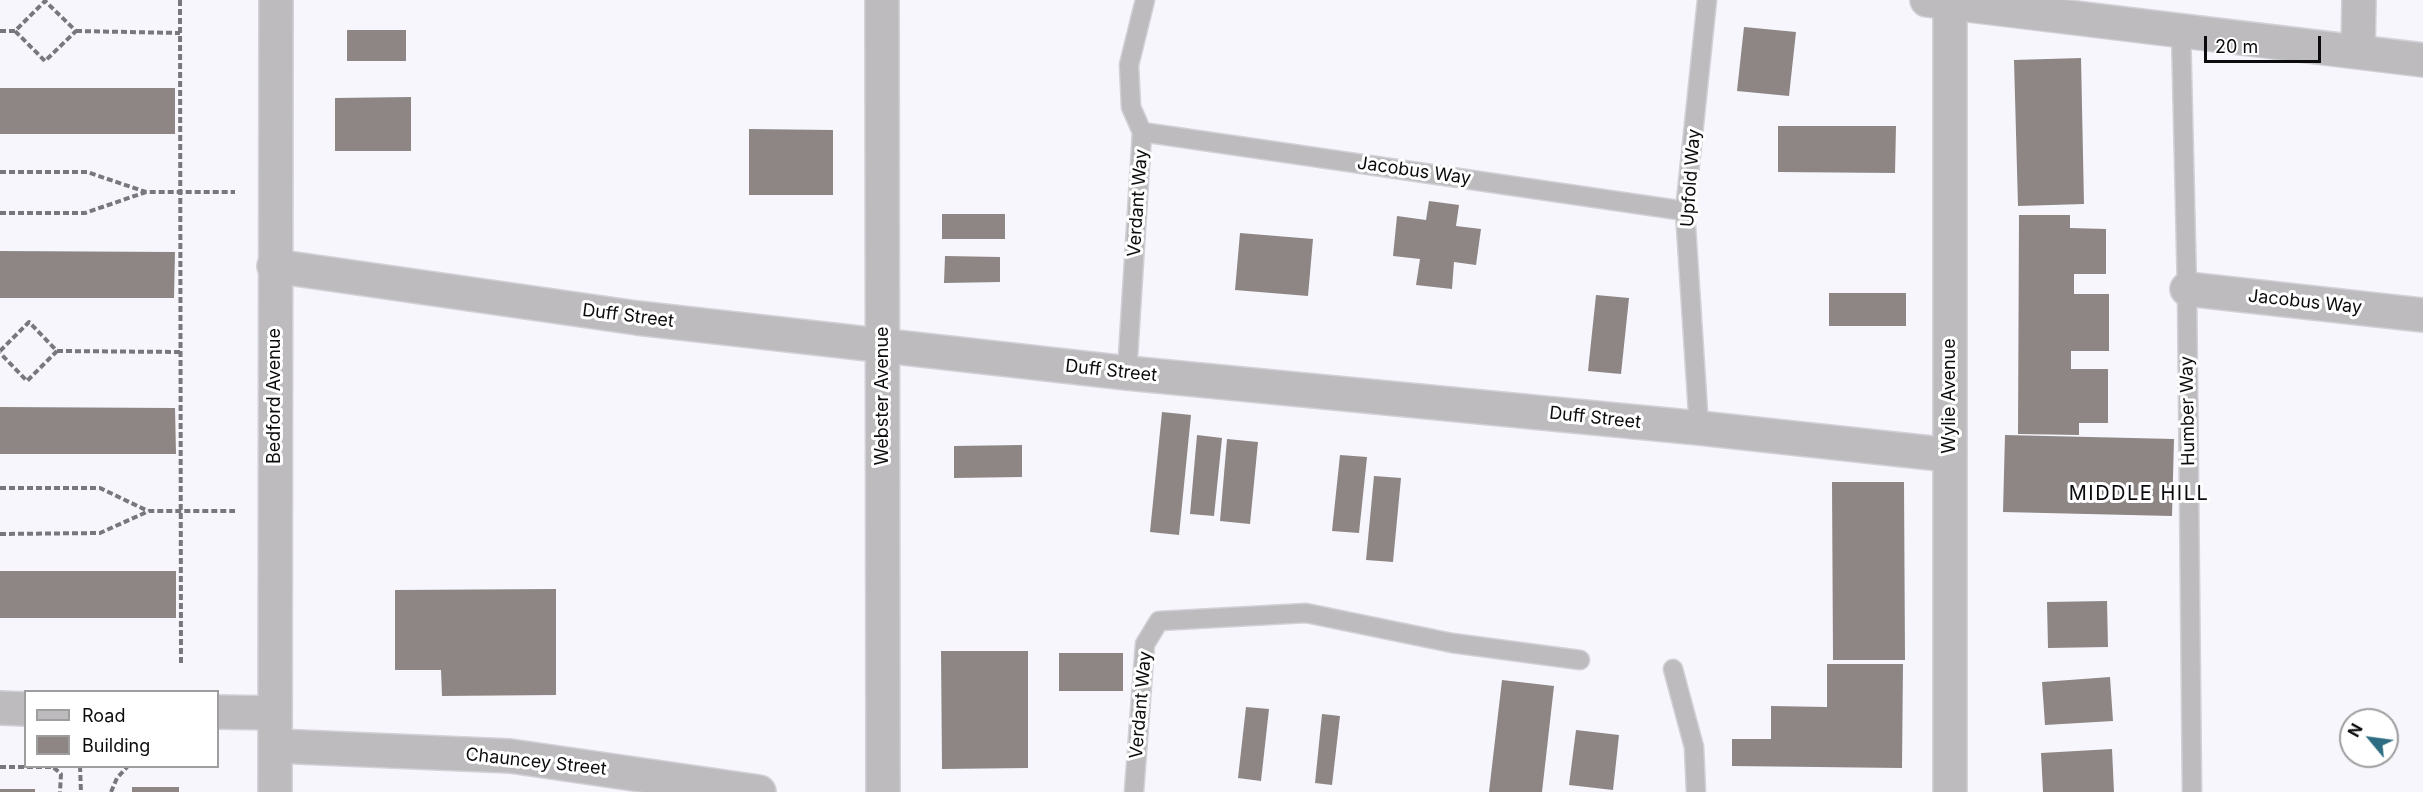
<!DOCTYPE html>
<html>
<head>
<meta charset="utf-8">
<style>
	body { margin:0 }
	#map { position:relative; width:2423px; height:792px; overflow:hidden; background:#f7f6fd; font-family:Inter,sans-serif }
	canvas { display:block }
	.legend { position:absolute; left:24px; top:690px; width:195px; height:78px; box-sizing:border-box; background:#fff; border:2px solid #9e9e9f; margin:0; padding:8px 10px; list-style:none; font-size:18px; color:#0c0c0e }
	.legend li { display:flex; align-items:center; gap:12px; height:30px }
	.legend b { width:30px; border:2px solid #9e9e9f }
	.north { position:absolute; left:2339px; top:708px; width:60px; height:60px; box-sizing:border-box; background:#fff; border:2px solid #9e9e9f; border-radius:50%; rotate:299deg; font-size:16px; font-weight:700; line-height:24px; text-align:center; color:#0c0c0e }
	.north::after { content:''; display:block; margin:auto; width:21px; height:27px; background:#2d6c81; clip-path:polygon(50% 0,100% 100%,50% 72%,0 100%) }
	.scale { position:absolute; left:2204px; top:36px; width:117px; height:27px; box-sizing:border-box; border:3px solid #0c0c0e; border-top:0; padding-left:8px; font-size:18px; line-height:21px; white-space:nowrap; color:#0c0c0e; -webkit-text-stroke:4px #fff; paint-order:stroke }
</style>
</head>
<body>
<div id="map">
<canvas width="2423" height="792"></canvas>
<ul class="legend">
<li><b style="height:8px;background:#bdbbbd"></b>Road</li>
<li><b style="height:16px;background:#8d8685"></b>Building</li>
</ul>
<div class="north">N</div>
<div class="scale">20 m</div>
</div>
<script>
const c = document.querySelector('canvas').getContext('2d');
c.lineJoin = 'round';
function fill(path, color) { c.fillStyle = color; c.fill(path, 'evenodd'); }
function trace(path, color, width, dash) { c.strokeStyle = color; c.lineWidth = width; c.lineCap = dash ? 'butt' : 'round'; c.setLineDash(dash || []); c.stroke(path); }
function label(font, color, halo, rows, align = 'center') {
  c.font = font + ' Inter,sans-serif'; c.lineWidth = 6; c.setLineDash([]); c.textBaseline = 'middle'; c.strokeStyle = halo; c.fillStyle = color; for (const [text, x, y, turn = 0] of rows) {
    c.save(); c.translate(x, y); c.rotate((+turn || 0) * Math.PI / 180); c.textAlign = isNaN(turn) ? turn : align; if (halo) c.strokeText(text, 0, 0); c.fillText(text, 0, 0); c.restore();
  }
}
const building = new Path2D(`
	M1744,27L1796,32L1789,96L1737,91Z
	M347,30H406V61H347Z
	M2081,58L2084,204L2018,206L2014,60Z
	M0,88H175V134H0Z
	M411,97V151H335V98Z
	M1778,126H1896L1895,173L1778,172Z
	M749,129L833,130V195H749Z
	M1429,201L1459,205L1456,226L1481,229L1476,265L1454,262L1452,289L1416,285L1420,259L1393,256L1397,216L1426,220Z
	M942,214H1005V239H942Z
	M2019,215H2070V228L2106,229V274H2074V294H2109V351H2071V369H2108V423H2079V435L2018,434Z
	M1240,233L1313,239L1308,296L1235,290Z
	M0,251L175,252L174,298H0Z
	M945,256L1000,257V282L944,283Z
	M1829,293H1906V326H1829Z
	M1596,295L1629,298L1621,374L1588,371Z
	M0,407L175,408L176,454H0Z
	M1162,412L1191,415L1179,535L1150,532Z
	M1197,435L1222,438L1214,516L1190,514Z
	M2005,435L2174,439L2172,516L2003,512Z
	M1227,439L1258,442L1250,524L1220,521Z
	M1022,445V477L954,478V446Z
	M1340,455L1367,457L1359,533L1332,531Z
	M1374,476L1401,478L1393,562L1366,560Z
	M1832,482H1904L1905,660H1833Z
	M0,571H176V618H0Z
	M556,589V695L442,696L441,670H395V590Z
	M2107,601L2108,647L2048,648L2047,602Z
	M941,651H1028V768L942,769Z
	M1059,653H1123V691H1059Z
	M1827,664H1903L1902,768L1732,766V739H1771V706L1827,707Z
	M2110,677L2113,721L2045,725L2042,682Z
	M1502,680L1554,686L1542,792H1489Z
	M1246,707L1269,709L1261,781L1238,778Z
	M1322,714L1340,716L1332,785L1315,783Z
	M1576,730L1619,735L1613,790L1569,785Z
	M2112,749L2114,792H2043L2041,753Z
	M132,787H179V792H132Z
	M0,789H35V792H0Z`);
const path = new Path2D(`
	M180,0L181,665
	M0,31H15L45,1L76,31L45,61L15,31
	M76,31L180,33
	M0,172H87L146,192H235
	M0,213H85L146,192
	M0,351L29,322L57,351L27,381L0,353
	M57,351L181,352
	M0,488H100L148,511
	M0,534L100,533L149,511H235
	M80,766L81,792
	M0,767H53L61,774L60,792
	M111,792L117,778L128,766`);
const service = new Path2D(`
	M2181,30L2187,289L2192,792
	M1142,132L1685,211
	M1127,373L1142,132L1131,107L1129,65L1145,0
	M1699,428L1685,211L1707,0
	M1673,669L1694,747L1696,792
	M1134,792L1145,644L1159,621L1306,613L1452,643L1580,660`);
const minor = new Path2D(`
	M882,0L883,792
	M1927,0L2423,60
	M2358,52L2359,0
	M274,266L637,318L1127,373L1699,428L1950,455
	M2187,289L2423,315
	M0,708L26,709
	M218,712L274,713
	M276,746L510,756L759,792`);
const tertiary = new Path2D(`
	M1950,0V792
	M275,792L276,0`);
const streetNames = [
	["Jacobus Way",1414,171,8],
	["Upfold Way",1691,178,-86],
	["Verdant Way",1138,203,-86],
	["Jacobus Way",2305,302,6],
	["Duff Street",628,316,7],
	["Duff Street",1111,371,6],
	["Bedford Avenue",275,396,-90],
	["Webster Avenue",883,396,-90],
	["Wylie Avenue",1950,396,-90],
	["Humber Way",2188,411,-91],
	["Duff Street",1595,418,6],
	["Verdant Way",1141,705,-85],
	["Chauncey Street",536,762,6]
];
const neighbourhoodNames = [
	["MIDDLE HILL",2139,494]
];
fill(building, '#8d8685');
trace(service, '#d1d1d7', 21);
trace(minor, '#d1d1d7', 36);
trace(tertiary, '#d1d1d7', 36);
trace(path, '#78787c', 4, [6, 3]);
trace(service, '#bdbbbd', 18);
trace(minor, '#bdbbbd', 33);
trace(tertiary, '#bdbbbd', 33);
label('18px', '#0c0c0e', '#fff', streetNames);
c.letterSpacing = '1.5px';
label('20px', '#0c0c0e', '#fff', neighbourhoodNames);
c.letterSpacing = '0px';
</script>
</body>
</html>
